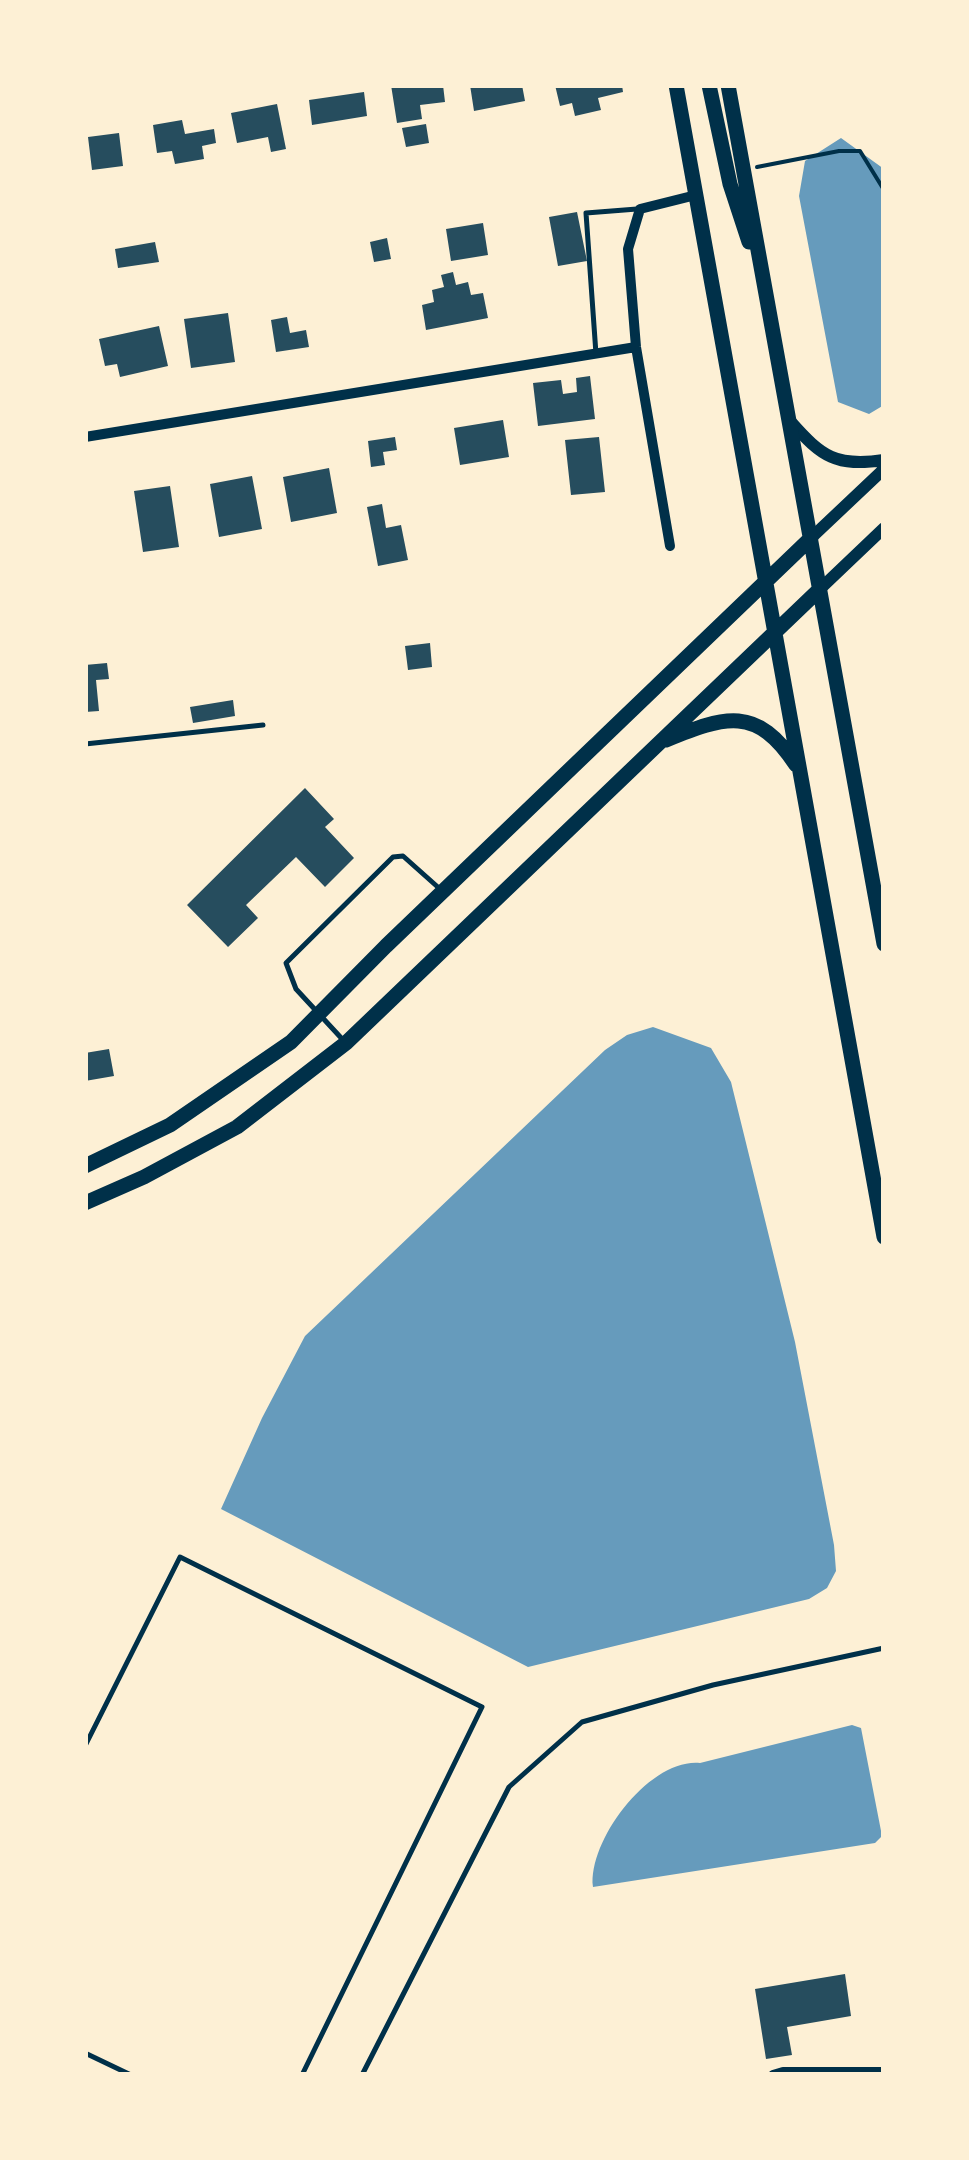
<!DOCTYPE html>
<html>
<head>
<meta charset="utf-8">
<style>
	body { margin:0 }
	#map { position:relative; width:969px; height:2160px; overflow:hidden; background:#fdf0d5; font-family:Lato,sans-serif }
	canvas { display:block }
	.frame { position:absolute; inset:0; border:88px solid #fdf0d5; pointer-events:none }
</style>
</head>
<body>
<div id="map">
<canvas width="969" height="2160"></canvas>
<div class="frame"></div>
</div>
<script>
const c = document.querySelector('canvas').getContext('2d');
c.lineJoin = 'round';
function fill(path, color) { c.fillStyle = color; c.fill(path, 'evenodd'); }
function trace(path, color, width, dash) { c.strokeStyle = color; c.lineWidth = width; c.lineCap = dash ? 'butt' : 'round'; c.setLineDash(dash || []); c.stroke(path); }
const water = new Path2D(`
	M841,138L884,169V405L869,414L838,402L799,196L805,161Z
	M653,1027L711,1048L731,1082L795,1342L834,1545L836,1571L827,1588L809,1599L528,1667L221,1509L262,1418L305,1336L605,1050L627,1035Z
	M852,1725L861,1728L882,1836L875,1843L593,1887C588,1840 650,1758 700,1763Z`);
const building = new Path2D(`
	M391,85H443L445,102L420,105L422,119L397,123Z
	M470,85H522L525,101L474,111Z
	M555,85H622L623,92L598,98L601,110L575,116L572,103L560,106Z
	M364,92L367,116L312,125L309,100Z
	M277,104L286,149L271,152L268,137L237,143L231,113Z
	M182,120L185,134L214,129L216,143L202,146L204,159L175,164L172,151L157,153L153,125Z
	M426,124L429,143L406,147L402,128Z
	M119,133L123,166L92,170L88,137Z
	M577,212L587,261L558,266L549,217Z
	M483,223L488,255L451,261L446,229Z
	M387,238L391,259L374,262L370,242Z
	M155,242L159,262L118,268L115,249Z
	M453,272L456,285L468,282L471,295L483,293L488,318L426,330L422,305L434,302L432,290L444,287L441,275Z
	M228,313L235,362L191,368L184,319Z
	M287,317L290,333L306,330L309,347L276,352L271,320Z
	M159,326L168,366L120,377L117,364L105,366L99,339Z
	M590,376L595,419L538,426L533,383L561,380L563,394L577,392L576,378Z
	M503,420L509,457L460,465L454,428Z
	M395,437L397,450L383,452L385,465L371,467L368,441Z
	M599,437L605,492L571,495L565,440Z
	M329,468L337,513L291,522L283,477Z
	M252,476L262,529L219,537L210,484Z
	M170,486L179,547L143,552L134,491Z
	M382,504L386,528L401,525L408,560L378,566L367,507Z
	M430,643L432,667L408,670L405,646Z
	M107,663L109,679L96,680L99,711L85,712V665Z
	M233,700L235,716L193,723L190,707Z
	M305,788L334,819L325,827L354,858L325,887L296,857L246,905L258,918L228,947L187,905Z
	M109,1049L114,1076L85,1081V1053Z
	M845,1974L851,2016L787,2027L792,2055L766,2059L755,1989Z`);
const path = new Path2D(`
	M757,167L839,151H860L884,190`);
const service = new Path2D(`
	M596,354L586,213L637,209
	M85,744L263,725
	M344,1041L296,989L286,963L393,857L403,856L440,889
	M85,1746L180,1557L482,1707L302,2075
	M85,2053L131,2075
	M362,2075L509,1787L582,1722L713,1685L884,1648`);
const minor = new Path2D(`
	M85,437L636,347
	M670,546L636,347L628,249L640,209L696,195
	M773,2075L783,2072H884`);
const tertiary = new Path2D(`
	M791,422C822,457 836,467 884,460
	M811,538L884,469
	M820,589L884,528`);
const primary = new Path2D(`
	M676,85L884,1237
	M709,85L730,184L749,242
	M728,85L884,944
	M666,740C725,716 757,705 796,765
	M85,1166L170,1125L291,1042L386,946L811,538
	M85,1203L144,1177L237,1127L346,1043L820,589`);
fill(water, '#669bbc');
fill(building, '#264d5e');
trace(path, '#003049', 4);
trace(service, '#003049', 5);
trace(minor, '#003049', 10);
trace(tertiary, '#003049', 12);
trace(primary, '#003049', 15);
</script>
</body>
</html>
